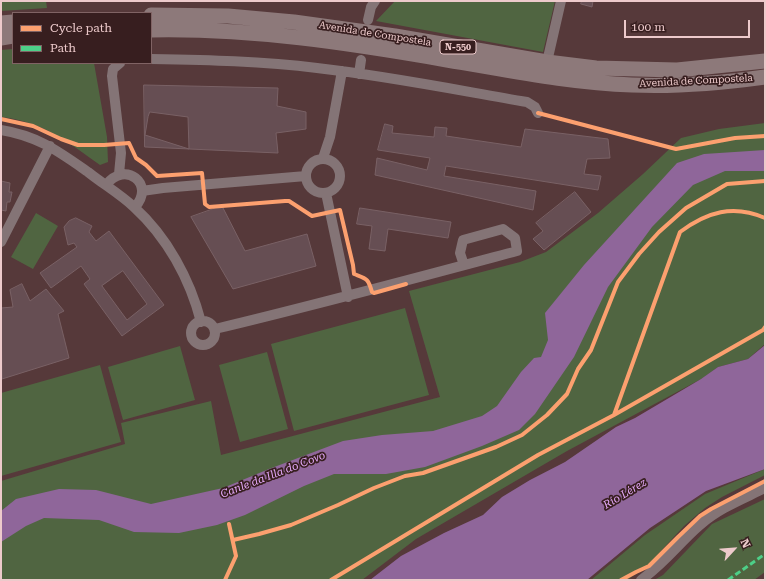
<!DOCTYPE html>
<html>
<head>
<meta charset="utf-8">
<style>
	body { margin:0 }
	#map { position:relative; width:766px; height:581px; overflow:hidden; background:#56393a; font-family:"Roboto Serif",serif }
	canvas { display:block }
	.frame { position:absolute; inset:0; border:2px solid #edcacb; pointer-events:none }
	.legend { position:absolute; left:12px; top:12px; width:140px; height:52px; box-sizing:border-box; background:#371e1f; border:1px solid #806364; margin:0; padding:5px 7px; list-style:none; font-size:12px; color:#edcacb }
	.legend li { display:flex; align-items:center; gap:8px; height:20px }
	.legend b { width:20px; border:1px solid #806364 }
	.north { position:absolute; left:714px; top:529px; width:40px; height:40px; -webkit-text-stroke:3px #371e1f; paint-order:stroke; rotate:64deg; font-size:11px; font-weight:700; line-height:16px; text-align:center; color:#edcacb }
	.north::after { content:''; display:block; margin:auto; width:14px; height:18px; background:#edcacb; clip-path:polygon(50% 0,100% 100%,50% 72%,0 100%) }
	.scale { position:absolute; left:624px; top:20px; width:126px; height:18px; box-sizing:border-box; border:2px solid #edcacb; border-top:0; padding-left:5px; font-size:12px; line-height:14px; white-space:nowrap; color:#edcacb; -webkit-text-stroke:3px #371e1f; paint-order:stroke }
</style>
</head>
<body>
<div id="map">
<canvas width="766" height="581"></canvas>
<div class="frame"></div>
<ul class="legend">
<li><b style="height:5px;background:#fca06f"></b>Cycle path</li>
<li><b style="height:5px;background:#4dcf88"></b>Path</li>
</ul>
<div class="north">N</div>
<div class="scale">100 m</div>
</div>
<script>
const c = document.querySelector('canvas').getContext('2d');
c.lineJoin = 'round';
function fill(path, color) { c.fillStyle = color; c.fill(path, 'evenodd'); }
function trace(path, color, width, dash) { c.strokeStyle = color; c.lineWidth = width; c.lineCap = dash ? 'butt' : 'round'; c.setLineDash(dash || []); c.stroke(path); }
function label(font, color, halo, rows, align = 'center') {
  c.font = font + ' "Roboto Serif",serif'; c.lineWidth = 3.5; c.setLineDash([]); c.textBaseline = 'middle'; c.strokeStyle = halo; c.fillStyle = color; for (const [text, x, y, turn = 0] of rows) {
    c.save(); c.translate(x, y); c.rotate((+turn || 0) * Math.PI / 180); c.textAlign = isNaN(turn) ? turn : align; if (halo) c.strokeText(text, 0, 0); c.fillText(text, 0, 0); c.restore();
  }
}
const green = new Path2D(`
	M1,1H46L47,8L1,11Z
	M395,1H555L543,52L376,21Z
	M13,49V63H94L107,137L108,162L100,165C66,141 44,122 1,117V50Z
	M765,123V344L748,359L718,367L703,378L567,451L416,539L362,580H1V481L125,444L121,423L211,401L221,455L440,397L409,291L520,262L546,252L598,213L643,174L681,138L719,129Z
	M36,213L58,226L33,269L11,257Z
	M405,308L429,395L294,431L271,344Z
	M180,346L195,400L123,420L108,367Z
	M267,352L288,429L240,442L219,365Z
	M100,365L121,442L1,476V393Z
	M765,469V475L722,497L705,508L684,526L649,564L627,580H591L645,535L705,494Z
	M765,499V572L754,580H654L663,575L712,524Z`);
const water = new Path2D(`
	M765,150V171H725L693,185L652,227L608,287L574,357L535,414L519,430L482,446L425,467L386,474H334L304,486L245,515L217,525L179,533L134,532L99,520L44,518L26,526L1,542V511L16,499L59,489L96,490L151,504L223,488L269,469L343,441L382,435L433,431L482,416L497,406L521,372L534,358L541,357L548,340L545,313L584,265L677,163L704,154Z
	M765,345V469L706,491L650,528L587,580H370L401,556L444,533L483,515L502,497L530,480L565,462L616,427L635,418L701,379L718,367L748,359Z`);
const building = new Path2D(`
	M582,1H593L592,7L581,4Z
	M144,85L278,88L277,106L306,112V129L276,133L278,153L145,147Z
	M150,112L188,117L189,149L145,135L148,117Z
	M385,124L393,126L392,133L434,137L435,127L447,128L446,136L521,147L525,129L608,139L610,158L587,159L584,174L601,176L598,190L446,166L444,176L536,191L533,210L375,175L377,158L427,170L430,158L378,150Z
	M1,181L10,183L9,192H12L10,202H7L6,211L1,210Z
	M575,192L591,212L544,250L533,239L543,231L536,223Z
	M222,206L245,251L307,234L316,266L233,289L191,217Z
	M360,208L451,222L448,238L388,229L385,251L369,249L372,226L357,224Z
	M76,218L92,226L89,232L96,241L109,231L164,305L122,336L84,284L90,279L81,266L51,288L40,273L77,247L74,243L68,245L64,227L69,221ZM123,271L147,304L127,320L102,286Z
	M22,284L30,301L46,289L64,311L58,314L69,358L2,379L1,308L13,307L10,290Z`);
const minor = new Path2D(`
	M368,20L371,7L375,1
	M151,59C207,60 262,61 317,68C388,76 457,90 527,102L535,107L538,113
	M547,62L561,1
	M359,74L361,60
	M1,130C38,136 58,151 88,172C103,184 120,194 134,207C167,237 190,279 201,322
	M323,158L330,137L342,71
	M306 176a17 17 0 1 1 34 0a17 17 0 1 1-34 0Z
	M119,174L121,153L112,76L113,69L120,63
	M106,185C125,160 156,184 135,207
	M142,191L163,188L306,176
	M326,193L348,297
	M1,242L50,146
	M191 333a12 12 0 1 1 24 0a12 12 0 1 1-24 0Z
	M215,329C316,305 416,278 517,251L515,238L503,229L463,240L460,253L464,265
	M641,580C664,564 680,542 700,525C719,508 743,499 765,488`);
const highway = new Path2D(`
	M151,15L228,16L294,22L395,36L547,62L596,68L677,70L765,61
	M1,23L13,22
	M151,30C251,28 349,43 447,60C508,70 570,83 632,85C676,87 721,83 765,77
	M1,38L13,36`);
const quiet = new Path2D(`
	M728,580L765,554`);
const cycleway = new Path2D(`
	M538,113L676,149L735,138L765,136
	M1,119L33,126L61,139L78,145H104L129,143L136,158L146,165L157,176L202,173L205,204L209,207L285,201H289L312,216L340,210L353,265L354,274C367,279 368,278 372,292L374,293L406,284
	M614,415L680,232C707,212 733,204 765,218
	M233,540L259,534L291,525L338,505L374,488L405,476L423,473L496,447L522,435L547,415L567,394L578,369L591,350L618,282L639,254L659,232L686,208L727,184L765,181
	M225,580L236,556L229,524
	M331,580L538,455L614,415L763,330L765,327
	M621,580L636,572L649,566L678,537L700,516L711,509L765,481`);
const shields = [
	[458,47,36]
];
const shieldNames = [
	["N-550",458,47]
];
const streetNames = [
	["Avenida de Compostela",375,34,9],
	["Avenida de Compostela",696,81,-3]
];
const waterNames = [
	["Canle da Illa do Covo",273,475,-21],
	["Río Lérez",625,494,-31]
];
fill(green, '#506541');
fill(water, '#8f669a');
fill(building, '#664e53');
trace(building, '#796165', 1);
trace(minor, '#847476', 10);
trace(highway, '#8d797a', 15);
trace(quiet, '#4dcf88', 3, [6, 3]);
trace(cycleway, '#fca06f', 4);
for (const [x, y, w] of shields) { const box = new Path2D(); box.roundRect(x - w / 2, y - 7, w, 14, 3); c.fillStyle = '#371e1f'; c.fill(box); trace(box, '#edcacb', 1); }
label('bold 9px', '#edcacb', null, shieldNames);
label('10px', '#edcacb', '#371e1f', streetNames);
label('italic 11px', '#e7abfd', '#371e1f', waterNames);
</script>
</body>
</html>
